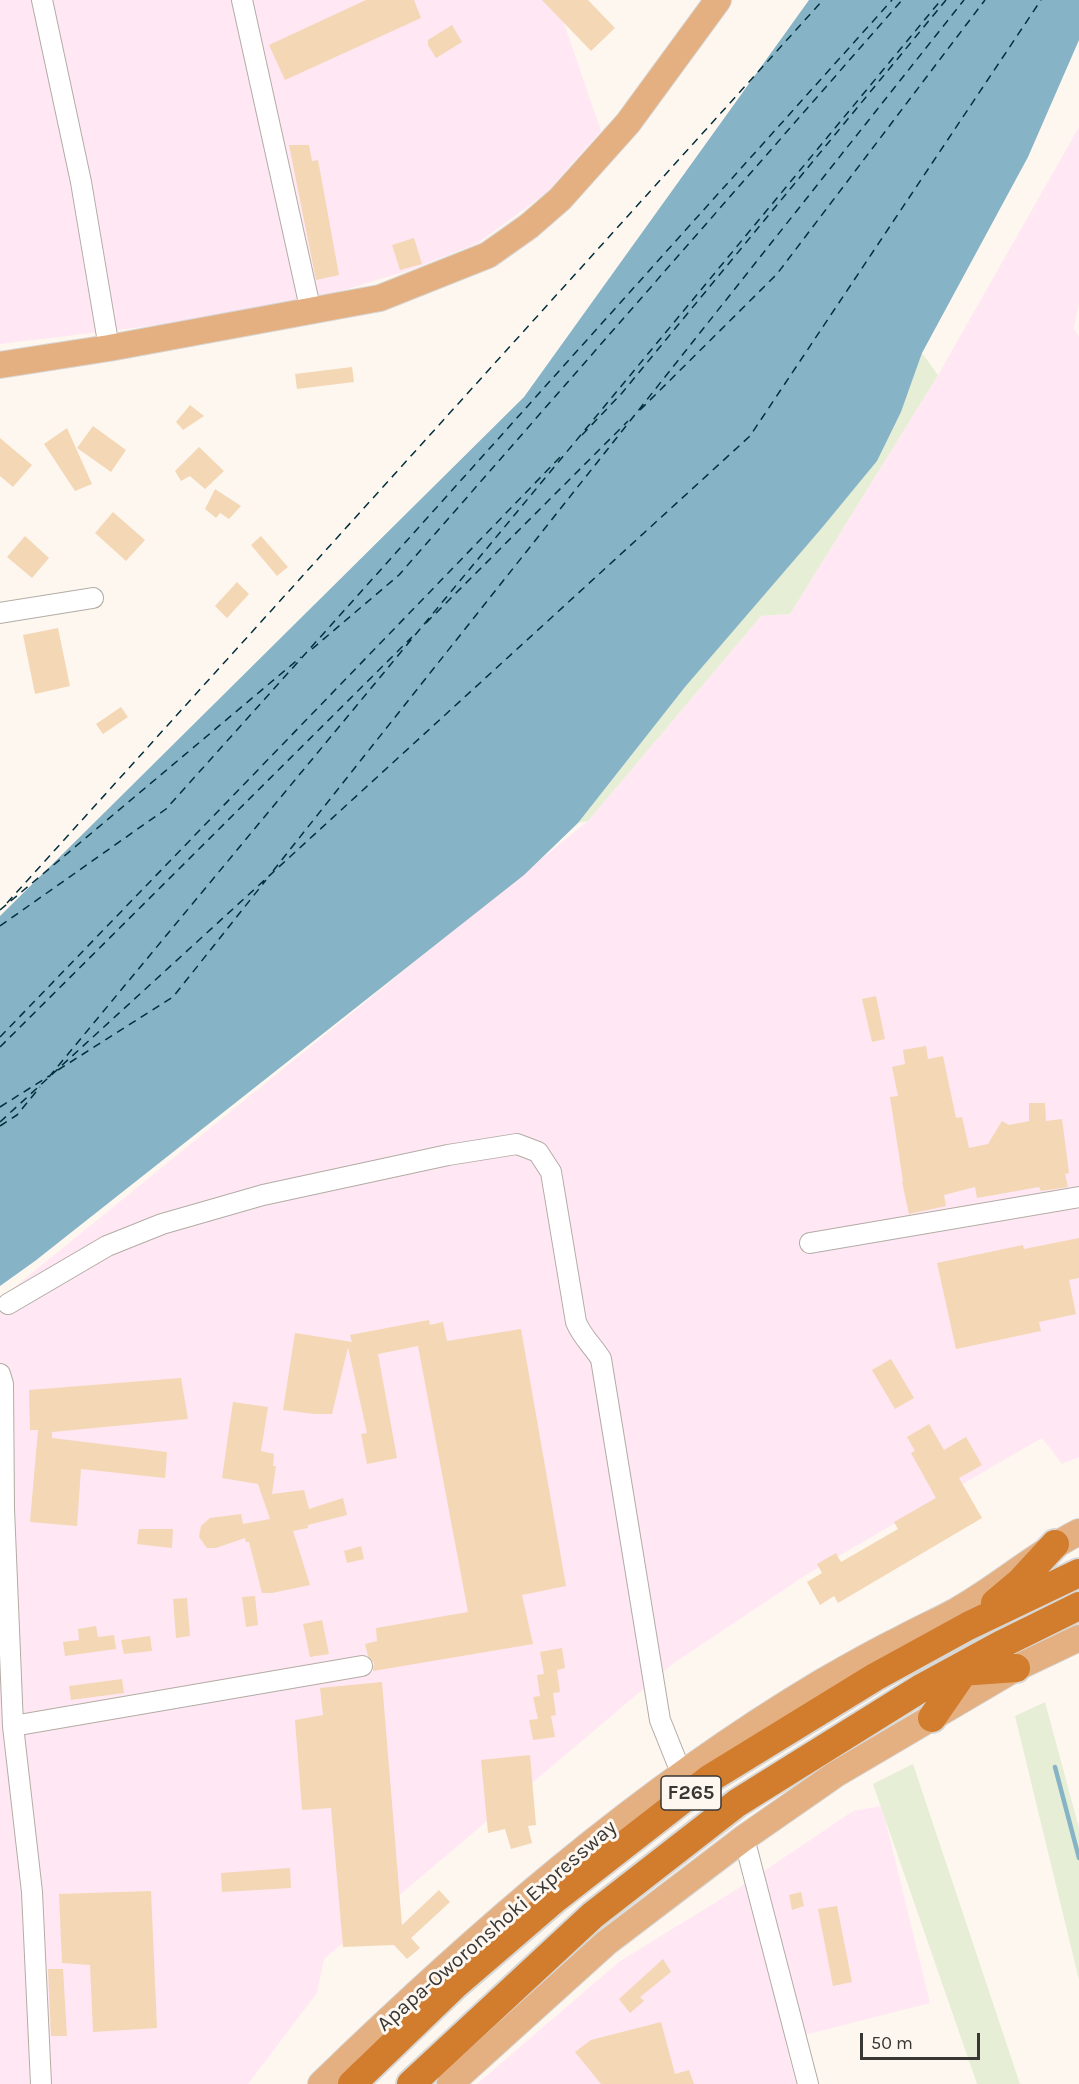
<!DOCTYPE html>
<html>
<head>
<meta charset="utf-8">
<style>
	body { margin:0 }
	#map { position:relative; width:1079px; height:2084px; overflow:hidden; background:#fef7f0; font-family:Karla,sans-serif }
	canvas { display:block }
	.scale { position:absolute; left:860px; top:2033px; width:120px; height:27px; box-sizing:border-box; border:3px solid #393734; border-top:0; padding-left:8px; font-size:18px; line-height:21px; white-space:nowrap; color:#393734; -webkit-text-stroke:4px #fef7f0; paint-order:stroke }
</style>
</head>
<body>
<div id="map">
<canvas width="1079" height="2084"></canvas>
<div class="scale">50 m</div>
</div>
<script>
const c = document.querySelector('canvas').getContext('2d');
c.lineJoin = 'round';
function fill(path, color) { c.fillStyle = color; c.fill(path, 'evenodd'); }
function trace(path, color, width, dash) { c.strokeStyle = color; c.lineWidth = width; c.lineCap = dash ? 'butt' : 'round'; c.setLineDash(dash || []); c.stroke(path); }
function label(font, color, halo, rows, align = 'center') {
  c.font = font + ' Karla,sans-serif'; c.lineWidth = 6; c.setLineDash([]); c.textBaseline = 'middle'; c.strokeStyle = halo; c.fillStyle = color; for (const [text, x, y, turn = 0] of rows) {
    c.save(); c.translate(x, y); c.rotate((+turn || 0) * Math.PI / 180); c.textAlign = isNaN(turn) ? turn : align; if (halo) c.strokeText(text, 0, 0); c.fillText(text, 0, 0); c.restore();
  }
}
const industrial = new Path2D(`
	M0,0H556L601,131L546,193L478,243L413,269L276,311L0,344Z
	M1079,127V303L1074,328L1079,337V1457L1062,1464L1042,1438L806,1575L674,1663L324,1959L317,1993L248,2084H0V1299L588,821L761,616L790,614L938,375Z
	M882,1806L930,2003L785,2040L796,2084H477L620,1961L739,1888L853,1811Z`);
const green = new Path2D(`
	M922,353L938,375L790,614L761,616L588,821L578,823L685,687L821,529L877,461L901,412Z
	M1045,1702L1079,1828V1980L1015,1716Z
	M913,1764L1020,2084H977L873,1784Z`);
const water = new Path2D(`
	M809,0H1079V40L1028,157L922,353L901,412L877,461L821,529L685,687L578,823L524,875L35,1261L0,1286V916L524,397Z`);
const stream = new Path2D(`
	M1055,1767L1079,1858`);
const ferry = new Path2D(`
	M640,410L777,274L985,0
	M582,435L622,393L946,0
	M426,623L628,421
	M312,649L399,575L902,0
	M273,871L964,0
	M7,903L823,0
	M0,910L301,657
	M0,926L166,809L892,0
	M0,1037L564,453
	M0,1047L412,637
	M58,1070L173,997L266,880
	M49,1077L941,0
	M0,1107L49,1076
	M0,1122L750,436L1041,0
	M0,1126L17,1115L40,1087`);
const building = new Path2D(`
	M366,0H414L421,18L285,80L269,45Z
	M542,0H588L615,28L591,51Z
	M452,25L462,42L436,58L428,45V40Z
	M289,145H309L312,161L318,160L339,275L316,280Z
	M414,238L422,264L400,270L392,245Z
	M352,367L354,382L297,389L295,374Z
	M190,405L204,416L183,430L176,422Z
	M93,426L126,450L111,472L77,448Z
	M67,428L92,484L75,491L44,444Z
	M0,438L32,465L13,487L0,476Z
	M199,447L224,471L205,489L190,476L181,481L175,471Z
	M215,489L241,506L229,519L220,513L216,518L205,509Z
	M113,512L145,540L126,561L95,533Z
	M25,536L49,558L32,578L7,557Z
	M261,536L288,567L277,576L251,545Z
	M237,582L249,594L227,618L215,606Z
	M58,628L70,686L35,694L23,635Z
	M121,707L128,717L103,734L96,724Z
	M876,996L885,1039L872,1042L862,999Z
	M926,1046L928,1059L943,1056L956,1118L962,1117L969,1148L988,1144L1002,1121L1009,1125L1029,1121V1103H1045L1046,1121L1062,1119L1069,1173L1065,1174L1068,1187L1041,1191L1039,1187L977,1198L975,1187L944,1195L946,1206L909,1214L902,1182L903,1181L890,1097L898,1096L892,1067L905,1064L903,1050Z
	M1079,1238V1278L1069,1280L1076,1314L1039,1322L1041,1331L956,1349L937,1263L1023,1245L1024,1249Z
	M429,1320L430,1325L443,1322L447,1341L521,1329L566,1586L522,1595L533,1644L373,1671L374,1663L368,1656L365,1644L377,1641L376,1628L468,1612L418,1346L378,1354L397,1458L367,1464L361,1434L367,1433L348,1347L332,1414H314L283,1410L295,1333L352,1342L350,1335Z
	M891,1359L914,1398L895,1409L872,1370Z
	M181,1378L188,1419L52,1432V1438L167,1452L165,1478L81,1469L77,1526L30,1522L38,1430H30L29,1390Z
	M233,1402L268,1407L261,1451L274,1454L273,1466H276L272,1494L304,1490L309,1509L343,1498L347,1515L308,1525V1528L293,1531L310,1585L272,1593H262L249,1542H246L245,1538L216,1548H207L199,1537L201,1526L210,1518L241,1514L243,1524L270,1519L258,1484L222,1478Z
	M929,1424L944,1450L966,1437L982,1465L959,1478L982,1518L838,1603L834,1596L820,1605L807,1582L822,1573L817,1564L836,1553L841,1562L898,1529L894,1522L936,1498L911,1453L915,1451L907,1437Z
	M139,1529H173L172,1548L137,1544Z
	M361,1546L364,1559L347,1563L344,1551Z
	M255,1596L258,1625L246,1627L242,1597Z
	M187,1598L190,1636L176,1638L173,1599Z
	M322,1620L329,1654L310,1657L303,1624Z
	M96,1626L98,1637L114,1635L116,1649L65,1656L63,1642L79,1640L78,1629Z
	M150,1636L152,1651L124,1654L121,1640Z
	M562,1648L565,1668L557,1670L560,1692L553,1693L556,1715L551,1716L555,1737L533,1740L529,1720L538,1719L533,1697L540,1696L537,1675L544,1674L540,1652Z
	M122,1679L124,1693L71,1700L69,1686Z
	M382,1682L402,1925L439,1890L450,1902L411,1938L420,1948L407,1959L394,1945L343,1947L331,1808L302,1810L295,1720L323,1715L320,1688Z
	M530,1755L536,1825L528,1826L532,1843L511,1849L505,1829L488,1833L481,1760Z
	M290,1868L291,1888L222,1892L221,1873Z
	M151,1891L157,2028L93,2032L90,1965L62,1963L59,1894Z
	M801,1892L804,1906L792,1910L789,1895Z
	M837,1906L852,1982L833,1986L818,1909Z
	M663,1959L671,1972L640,1997L644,2001L630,2013L619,1999Z
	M48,1969H63L67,2036H51Z
	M661,2022L675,2074L689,2070L694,2084H601L575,2052L591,2040Z`);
const minor = new Path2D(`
	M42,0L81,182L109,348
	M242,0L311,312
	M0,613L93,598
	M810,1243L1079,1197
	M8,1304L107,1246L162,1224L263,1195L448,1155L517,1144L538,1152L551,1172L576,1322C582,1337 593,1346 601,1359L660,1720L682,1775
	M0,1374L3,1384L4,1509L13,1726L32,1892L41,2084
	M13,1726L362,1666
	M744,1838L808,2084`);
const major = new Path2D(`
	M0,365L109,348L380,298L488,255L529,226L560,199L628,123L718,0
	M321,2084C475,1935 637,1792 822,1682C848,1667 874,1652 901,1639C919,1629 938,1621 956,1611C999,1587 1035,1554 1079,1532
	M450,2084L606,1943L744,1838L836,1774L1016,1668L1079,1638`);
const highway = new Path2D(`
	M995,1603L1020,1582L1055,1544
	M961,1672L1016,1668
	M932,1718L965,1670L970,1667
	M352,2084L455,1985L555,1899L709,1779L875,1677L968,1626L1079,1573
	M411,2084L593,1915L737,1803L923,1687L1000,1645L1079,1606`);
const shields = [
	[691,1793,60]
];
const shieldNames = [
	["F265",691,1793]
];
const streetNames = [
	["Apapa-Oworonshoki Expressway",497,1926,-41]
];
fill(industrial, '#ffe7f3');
fill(green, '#e6eed5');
fill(water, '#86b4c6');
trace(stream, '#86b4c6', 4.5);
trace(ferry, '#032f3d', 1.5, [8, 6]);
fill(building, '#f4d7b5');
trace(minor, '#b3aca5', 22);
trace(major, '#d7d7d6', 28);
trace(highway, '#d7d7d6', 32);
trace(minor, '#fff', 20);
trace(major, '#e4b081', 26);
trace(highway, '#d27c2d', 28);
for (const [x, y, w] of shields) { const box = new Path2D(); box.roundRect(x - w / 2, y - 17, w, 34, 4.5); c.fillStyle = '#fef7f0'; c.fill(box); trace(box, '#393734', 1.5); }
label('bold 20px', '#393734', null, shieldNames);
label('21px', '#393734', '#fef7f0', streetNames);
</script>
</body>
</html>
